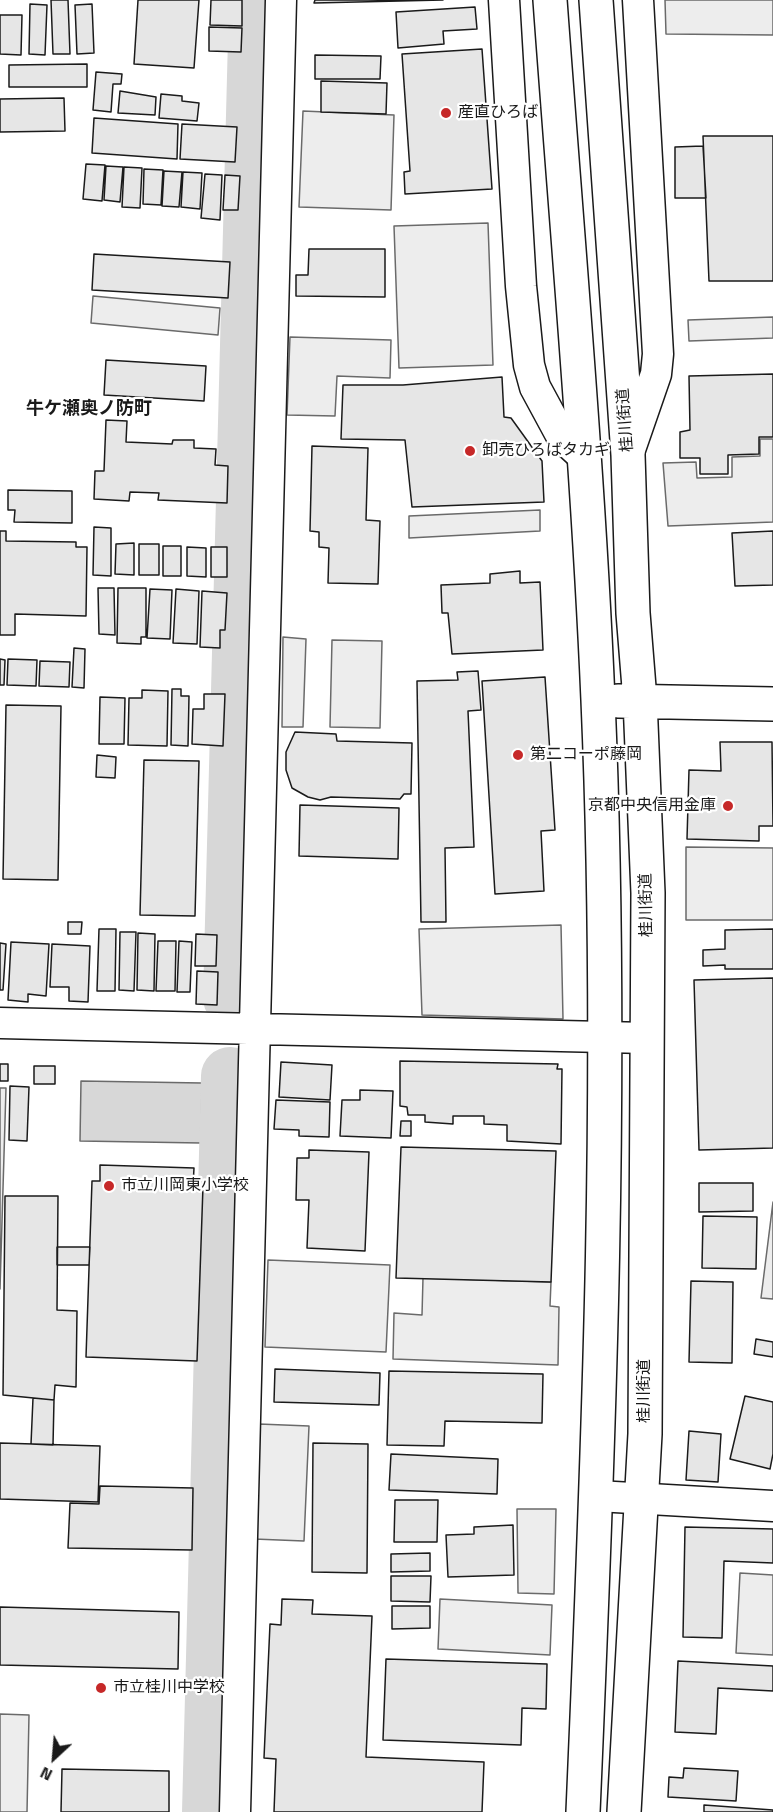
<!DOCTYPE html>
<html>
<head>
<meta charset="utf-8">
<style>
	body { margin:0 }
	#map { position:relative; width:773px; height:1812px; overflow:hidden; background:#fff; font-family:"Titillium Web",sans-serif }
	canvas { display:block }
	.north { position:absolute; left:24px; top:1728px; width:60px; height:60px; -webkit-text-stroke:4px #fff; paint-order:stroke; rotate:206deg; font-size:16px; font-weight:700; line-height:24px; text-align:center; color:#1a1a1a }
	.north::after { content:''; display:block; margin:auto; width:21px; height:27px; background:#1a1a1a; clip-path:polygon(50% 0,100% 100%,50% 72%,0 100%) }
</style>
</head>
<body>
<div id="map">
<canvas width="773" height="1812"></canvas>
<div class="north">N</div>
</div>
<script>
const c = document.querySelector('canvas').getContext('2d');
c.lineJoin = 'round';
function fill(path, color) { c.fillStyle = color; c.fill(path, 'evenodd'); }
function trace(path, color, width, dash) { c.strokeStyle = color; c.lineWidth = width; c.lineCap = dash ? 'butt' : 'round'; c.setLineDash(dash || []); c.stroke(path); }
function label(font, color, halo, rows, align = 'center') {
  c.font = font + ' "Titillium Web","Noto Sans JP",sans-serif'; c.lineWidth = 4.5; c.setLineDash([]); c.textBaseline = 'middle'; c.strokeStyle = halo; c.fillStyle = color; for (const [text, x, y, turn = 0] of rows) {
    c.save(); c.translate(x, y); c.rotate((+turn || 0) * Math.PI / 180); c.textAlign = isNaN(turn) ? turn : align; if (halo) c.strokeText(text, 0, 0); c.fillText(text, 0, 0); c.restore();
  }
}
const built = new Path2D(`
	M665,0H773V35L666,34Z
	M303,111L394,115L391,210L299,207Z
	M488,223L493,365L399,368L394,226Z
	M93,296L220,308L218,335L91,323Z
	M773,317V338L689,341L688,320Z
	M290,337L391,340L390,378L337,376L335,416L287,415Z
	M760,439H773V522L668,526L663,463L696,462L697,478L732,477V457L760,456Z
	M540,510V531L409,538V516Z
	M283,637L306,639L303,727H282Z
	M332,640L382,641L380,728L330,727Z
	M686,847L773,848V920H686Z
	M561,925L563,1019L422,1015L419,929Z
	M0,1088H6L0,1289Z
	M773,1202V1299L761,1298Z
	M268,1260L390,1265L386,1352L265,1347Z
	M423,1278L551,1282L550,1306L559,1307L558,1365L393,1359L394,1313L422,1315Z
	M259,1424L309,1426L304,1541L254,1539Z
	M517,1509H556L554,1594L518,1593Z
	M740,1573L773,1575V1655L736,1653Z
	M440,1599L552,1605L550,1655L438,1649Z
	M0,1714L29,1715L27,1812H0Z`);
const water = new Path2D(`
	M81,1081L202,1083L201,1143L80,1141Z`);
const river = new Path2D(`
	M232,998L258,0
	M211,1812L230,1076`);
const building = new Path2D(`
	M51,0H68L70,54H53Z
	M138,0H199L194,68L134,64Z
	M211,0H242V26L210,25Z
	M315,0H443L314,3Z
	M30,4L47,5L45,55L29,54Z
	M92,4L94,53L77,54L75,5Z
	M475,7L477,29L443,31L444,44L398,48L396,12Z
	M0,15H22L21,55L0,54Z
	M209,27L242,28L241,52L209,51Z
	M482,49L492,189L405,194L404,172L410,171L402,54Z
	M315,55L381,56L380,79H315Z
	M87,64V87H9V65Z
	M96,72L122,74L121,84H113L111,112L93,110Z
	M321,81L387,83L386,114L321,112Z
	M120,91L156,97L155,115L118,113Z
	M161,94L182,96V101L199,103L197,121L159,118Z
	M64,98L65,131L0,132V99Z
	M94,118L178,124L177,159L92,153Z
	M182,124L237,127L235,162L180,159Z
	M703,136H773V281H709Z
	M703,146L706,198H675V147Z
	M86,164L105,165L102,201L83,199Z
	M106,166L123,167L120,202L104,200Z
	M124,167L142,168L140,208L122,207Z
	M144,169L163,170L161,205L143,204Z
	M164,171L182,172L179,207L162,206Z
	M183,172L202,173L200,209L181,207Z
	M205,174L222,175L220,220L201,218Z
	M225,175L240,176L238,210H223Z
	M309,249H385V297L296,296V275H308Z
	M94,254L230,262L228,298L92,290Z
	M106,360L206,366L204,401L104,395Z
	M773,374V437H759V454L728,455V474H700V458H680V432L690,430L689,376Z
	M502,377L504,417L511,418L542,461L544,502L412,507L405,440L341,439L343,385H403Z
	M106,420L127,421L126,442L172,444L173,440H194V448L216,449L215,465L228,466L227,503L158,500L159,493L130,492L129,501L94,499L95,471H104Z
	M312,446L368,448L366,520L380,521L378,584L328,583L329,548L319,547V532L310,531Z
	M8,490L72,491V523L14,522L15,510H8Z
	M94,527L111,528V576L93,575Z
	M0,531H6V541L76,542V547H87L86,616L15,614V635H0Z
	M773,531V585L735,586L732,533Z
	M134,543V575L115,574L116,544Z
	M139,544H159V575H139Z
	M163,546H181V576H163Z
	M187,547L206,548V577L187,576Z
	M211,547H227V577H211Z
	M520,571V583L540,582L543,650L452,654L448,613H442L441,585L490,583V574Z
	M98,588H114L115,635L99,634Z
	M118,588H146V637H141V644L117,643Z
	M150,589L172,590L170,639L147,638Z
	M176,589L199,591L197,644L173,643Z
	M202,591L227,593L225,630H220V648L200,647Z
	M74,648L85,649L84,688L72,687Z
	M0,659L5,660L4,685H0Z
	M8,659L37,660L36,686L7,685Z
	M40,661L70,662L69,687L39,686Z
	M478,671L481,710L468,711L474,847L445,848L446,922H421L417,681L458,680L457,672Z
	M545,677L555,830L541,831L544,891L495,894L482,681Z
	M172,689H181V696H189L188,746L171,745Z
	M142,690L168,691L167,746L128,745L129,698H142Z
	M204,694H225L223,746L192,744L193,709H204Z
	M100,697L125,698L124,744H99Z
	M6,705L61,706L58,880L3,879Z
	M295,732L336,734L337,741L412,743L411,794H404L400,799L331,797L320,800L308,797L292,788L286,770V752Z
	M720,742H772L773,826H759V841L687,839L689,770L721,771Z
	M97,755L116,757L115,778L96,777Z
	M144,760L199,761L195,916L140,915Z
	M300,805L399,808L398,859L299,856Z
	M68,922H82L81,934H68Z
	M99,929H116L115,991H97Z
	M773,929V969H725V965L703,966V950L725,949V930Z
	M120,932H136L134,991L119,990Z
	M138,933L155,934L154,991L137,990Z
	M196,934L217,935L216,966H195Z
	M158,941H176L175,991H156Z
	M179,941L192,942L190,992H177Z
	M11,942L49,944L46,996L28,994V1002L8,1000Z
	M0,943L6,944L3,990H0Z
	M52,944L90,946L88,1002L69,1001V987H50Z
	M197,971L218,972L217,1005L196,1004Z
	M773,978V1148L699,1150L694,980Z
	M400,1061L558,1064L557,1069H562L561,1144L507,1141V1125L484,1124V1116H453V1124L425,1122V1115H408L407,1107L400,1106Z
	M281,1062L332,1065L330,1100L279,1097Z
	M0,1064H8V1081H0Z
	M34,1066H55V1084H34Z
	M10,1086L29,1087L27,1141L9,1140Z
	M360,1090L393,1091L391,1138L340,1136L342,1100H360Z
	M276,1100L330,1102L329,1137L299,1136V1130L274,1129Z
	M401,1121H411V1136H400Z
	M401,1147L556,1151L551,1282L396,1278Z
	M309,1150L369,1152L365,1251L307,1248L309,1200H296L297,1158H309Z
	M100,1165L194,1168L193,1186H203L197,1361L86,1357L92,1181H100Z
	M699,1183H753V1211L699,1212Z
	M5,1196H58L57,1310L77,1311L76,1387L55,1385L54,1400L3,1395Z
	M703,1216L757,1217L756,1269L702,1268Z
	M57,1247H90L89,1265H57Z
	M691,1281L733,1282L732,1363L689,1362Z
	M756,1339L773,1342V1357L754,1354Z
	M275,1369L380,1373L379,1405L274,1402Z
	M389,1371L543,1374L542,1423L445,1421L444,1446L387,1445Z
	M745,1396L773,1402V1454L770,1469L730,1459Z
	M33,1398L54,1400L53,1445L31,1444Z
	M689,1431L721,1434L718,1482L686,1480Z
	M0,1443L100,1446L98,1502L0,1499Z
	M313,1443L368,1444L367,1573L312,1572Z
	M391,1454L498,1459L497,1494L389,1490Z
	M100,1486L193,1488L192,1550L68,1548L70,1503L99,1504Z
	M395,1500H438L437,1542H394Z
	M513,1525L514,1575L448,1577L446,1535L474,1534V1527Z
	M685,1527L773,1529V1563L724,1561L722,1638L683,1637Z
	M430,1553V1571L391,1572V1554Z
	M391,1576H431L430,1602L391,1601Z
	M282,1599L313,1600L312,1614L372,1616L366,1757L484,1762L482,1812H274L276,1759L264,1758L270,1624L281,1625Z
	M392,1606H430V1628L392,1629Z
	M0,1607L179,1612L178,1669L0,1665Z
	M386,1659L547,1664L546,1709L522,1708L521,1745L383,1740Z
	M678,1661L773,1666V1691L718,1688L716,1734L675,1732Z
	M684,1768L738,1771L736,1801L668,1797L669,1777L683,1778Z
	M62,1769L169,1771V1812H61Z
	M704,1805L773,1810V1812H704Z`);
const minor = new Path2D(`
	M504,0L521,286L529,365L535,387L562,437L585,458
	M628,455L656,374L658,354L638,0
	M0,1023L647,1038
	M597,1496L773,1506
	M235,1812L281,0`);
const tertiary = new Path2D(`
	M550,0C567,233 588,467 598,700C614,1071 599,1442 583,1812
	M596,0L628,455L633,613L640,700L648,893L645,1434L624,1812
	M618,701L773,704`);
const markers = [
	[446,113,6,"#c62828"],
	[470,451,6,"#c62828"],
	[518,755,6,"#c62828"],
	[728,806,6,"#c62828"],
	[109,1186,6,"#c62828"],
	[101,1688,6,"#c62828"]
];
const poiNames = [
	["産直ひろば",458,113],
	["卸売ひろばタカギ",482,451],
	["第二コーポ藤岡",530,755],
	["京都中央信用金庫",716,806,"right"],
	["市立川岡東小学校",121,1186],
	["市立桂川中学校",113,1688]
];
const streetNames = [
	["桂川街道",626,420,-94],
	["桂川街道",647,905,-91],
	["桂川街道",645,1391,-90]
];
const neighbourhoodNames = [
	["牛ケ瀬奥ノ防町",89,410]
];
fill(built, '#ededed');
trace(built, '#6a6a6a', 1.5);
fill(water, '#d7d7d7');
trace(water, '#6a6a6a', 1.5);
trace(river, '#d7d7d7', 58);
fill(building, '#e6e6e6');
trace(building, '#1a1a1a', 1.5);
trace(minor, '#1a1a1a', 33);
trace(tertiary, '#1a1a1a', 36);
trace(minor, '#fff', 30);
trace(tertiary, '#fff', 33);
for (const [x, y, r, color] of markers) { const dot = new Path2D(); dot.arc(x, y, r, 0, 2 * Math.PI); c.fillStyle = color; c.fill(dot); trace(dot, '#fff', 2); }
label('16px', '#1a1a1a', '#fff', poiNames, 'left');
label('16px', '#1a1a1a', '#fff', streetNames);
label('bold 18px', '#1a1a1a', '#fff', neighbourhoodNames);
</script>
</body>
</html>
